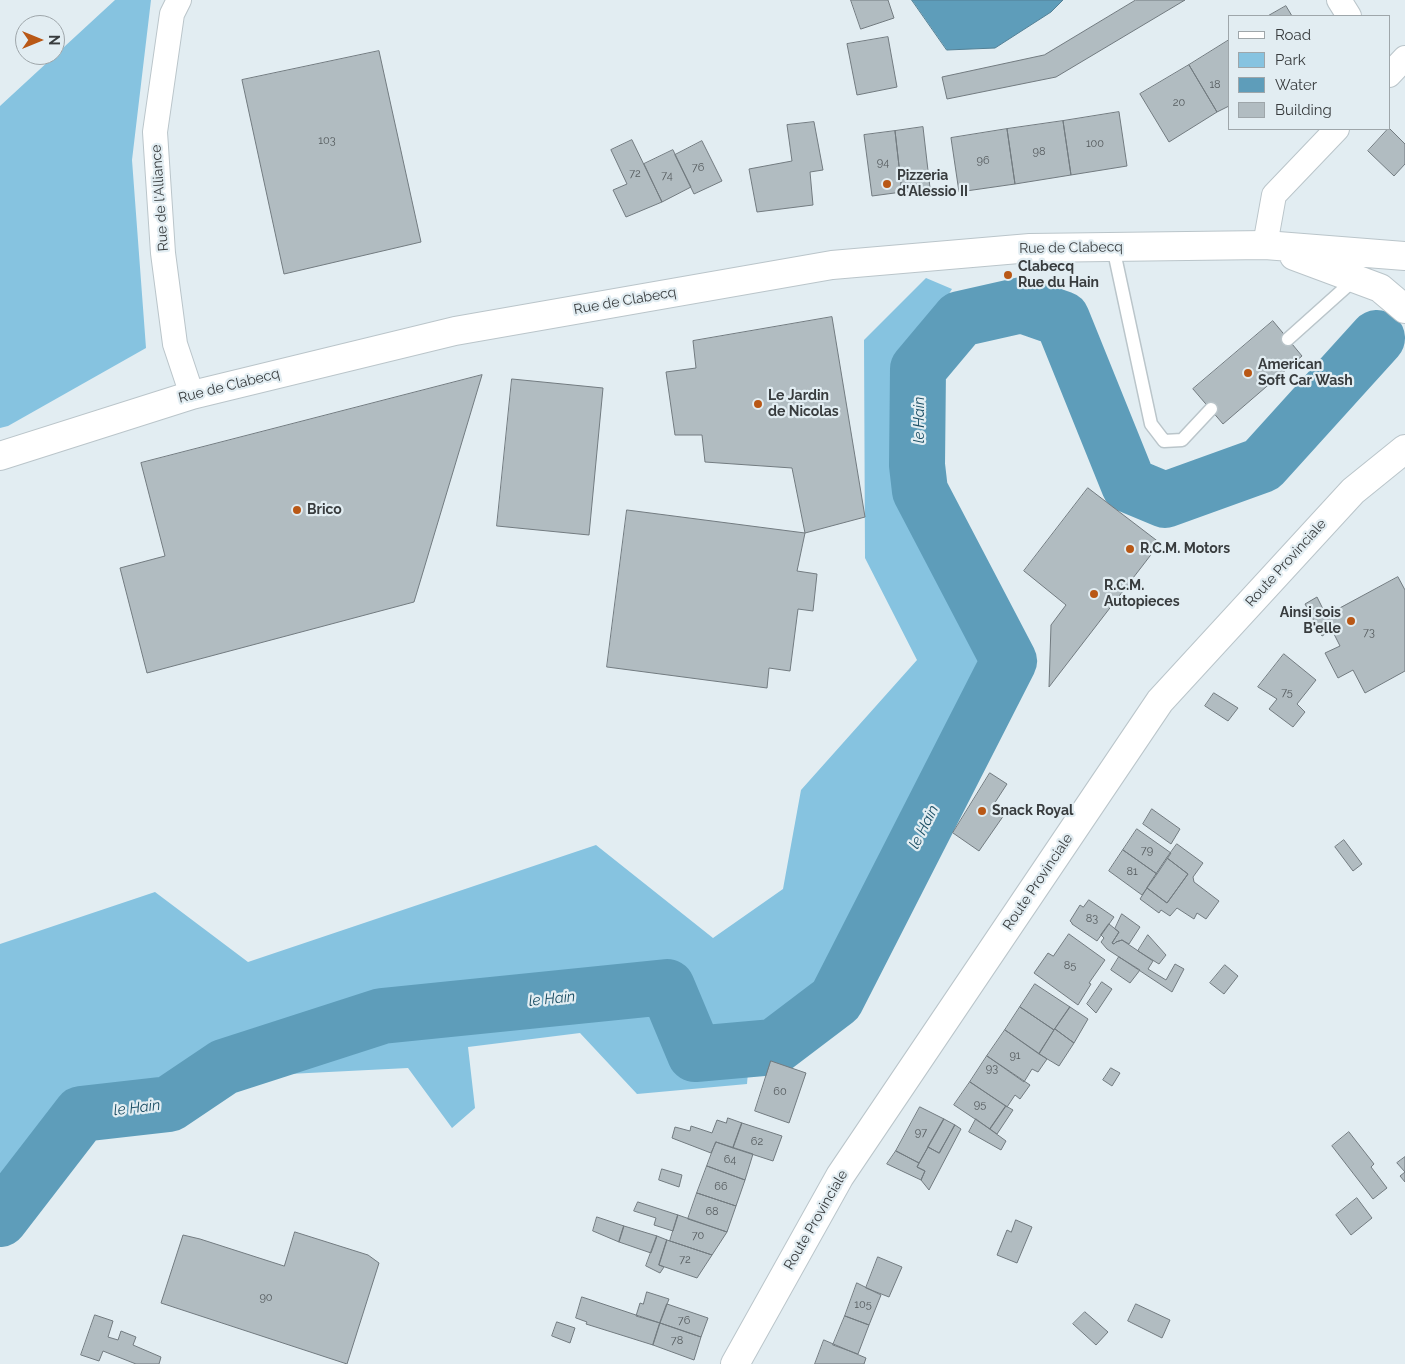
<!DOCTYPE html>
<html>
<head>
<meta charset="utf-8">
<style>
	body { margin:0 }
	#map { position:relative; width:1405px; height:1364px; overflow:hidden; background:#e2edf2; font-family:Raleway,sans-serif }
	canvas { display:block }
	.legend { position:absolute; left:1228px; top:15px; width:162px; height:115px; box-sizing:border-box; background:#e2edf2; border:1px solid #9ea6aa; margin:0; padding:6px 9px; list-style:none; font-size:15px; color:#383c3e }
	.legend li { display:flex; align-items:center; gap:10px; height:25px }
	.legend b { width:25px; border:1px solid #9ea6aa }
	.north { position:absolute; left:15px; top:15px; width:50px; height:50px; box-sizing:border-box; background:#e2edf2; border:1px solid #9ea6aa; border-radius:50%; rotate:90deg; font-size:14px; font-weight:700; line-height:20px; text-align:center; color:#383c3e }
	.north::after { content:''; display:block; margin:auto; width:18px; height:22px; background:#b95816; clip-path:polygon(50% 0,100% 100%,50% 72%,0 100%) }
</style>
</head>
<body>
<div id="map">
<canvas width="1405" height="1364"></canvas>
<ul class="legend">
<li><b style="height:6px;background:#fff"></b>Road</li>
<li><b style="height:14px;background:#86c3e0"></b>Park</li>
<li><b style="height:14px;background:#5e9dba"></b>Water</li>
<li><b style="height:14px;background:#b1bcc1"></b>Building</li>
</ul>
<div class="north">N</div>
</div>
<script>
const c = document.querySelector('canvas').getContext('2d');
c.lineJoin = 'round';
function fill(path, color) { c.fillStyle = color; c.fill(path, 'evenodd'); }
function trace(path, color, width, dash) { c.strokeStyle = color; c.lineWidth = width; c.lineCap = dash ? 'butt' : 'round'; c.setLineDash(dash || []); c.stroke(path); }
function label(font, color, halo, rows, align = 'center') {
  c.font = font + ' Raleway,sans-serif'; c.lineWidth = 4.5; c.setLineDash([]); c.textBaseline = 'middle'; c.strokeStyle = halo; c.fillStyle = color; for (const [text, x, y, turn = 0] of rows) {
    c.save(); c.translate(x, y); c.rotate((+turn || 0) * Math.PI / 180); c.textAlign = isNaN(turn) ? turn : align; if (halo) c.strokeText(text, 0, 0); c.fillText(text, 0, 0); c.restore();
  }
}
const green = new Path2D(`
	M115,0H151L132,160L146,348L8,426L0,428V106Z
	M926,278L952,289L905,364L908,487L1001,634L963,754L826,975L751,1035L747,1084L637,1094L580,1033L468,1047L475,1108L452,1128L408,1068L269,1075L212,1049L185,1082L95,1095L41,1132L0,1180V944L155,892L248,962L596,845L713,938L783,889L801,790L917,660L865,558L864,340Z`);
const water = new Path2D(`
	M912,0H1063L1051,12L995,48L947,50Z`);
const river = new Path2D(`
	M0,1219L81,1114L169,1104L224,1067L382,1016L667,987L695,1054L774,1047L836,1000L1009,661L920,491L917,465L918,369L960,319L1022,305L1062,319L1129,485L1165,500L1262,465L1377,338`);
const building = new Path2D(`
	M851,0H888L894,18L861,29Z
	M1136,0H1185L1056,77L947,99L942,77L1044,55Z
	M1286,6L1292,16H1268Z
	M888,37L897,87L857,95L847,44Z
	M1229,40V106L1217,112L1189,65Z
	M379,51L421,242L284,274L242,80Z
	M1189,65L1217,112L1169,142L1140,94Z
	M1119,112L1127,166L1071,175L1063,121Z
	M1063,121L1071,175L1015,184L1007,129Z
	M814,122L823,170L810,172L813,205L757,212L749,169L792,161L787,125Z
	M923,127L930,188L902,192L895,131Z
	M1389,128L1405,144V164L1394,176L1368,151Z
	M1007,129L1015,184L959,192L951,138Z
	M895,131L902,192L872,196L864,135Z
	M632,140L662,202L626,217L613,190L627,184L611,150Z
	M702,141L722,181L694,194L675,155Z
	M673,150L691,187L662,202L644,164Z
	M832,317L865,517L805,533L792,468L705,462L702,435H675L666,372L696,368L693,341Z
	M1273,321L1302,356L1223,424L1193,389Z
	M482,375L414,602L147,673L120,568L165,556L141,463Z
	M512,379L603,388L589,535L497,526Z
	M1088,488L1160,543L1049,687L1051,625L1066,605L1024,571Z
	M627,510L805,533L797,571L817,574L813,611L798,609L790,671L769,668L767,688L607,667Z
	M1398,577L1405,590V671L1365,693L1353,670L1338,678L1325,653L1340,646L1332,630L1322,636L1305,604L1317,597L1326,615Z
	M1284,654L1316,680L1297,704L1305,712L1293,727L1269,709L1277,699L1258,687Z
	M1214,693L1238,708L1228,721L1205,706Z
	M990,773L1007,784L992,807L1004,815L979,851L953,833Z
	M1152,809L1180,829L1171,844L1143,824Z
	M1137,829L1171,853L1157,874L1123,850Z
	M1344,840L1362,864L1353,871L1335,847Z
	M1177,844L1203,863L1193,877L1194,882L1219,901L1206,919L1197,913L1194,919L1177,908L1170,916L1161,910L1159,913L1140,899L1147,888L1167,903L1188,874L1167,858Z
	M1123,850L1157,874L1142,895L1109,871Z
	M1167,858L1188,874L1167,903L1147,888Z
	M1089,900L1114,917L1097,941L1072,924V923L1070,921L1080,905L1083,907Z
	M1122,914L1140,927L1129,944L1122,940L1116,942L1114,944L1112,943L1119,932L1115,929Z
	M1109,924L1119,932L1112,943L1114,944L1116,942L1122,940L1153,961L1148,969L1166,980L1175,964L1184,969L1172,992L1107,949L1101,942L1104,938L1101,935Z
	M1069,934L1105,960L1089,983L1091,984L1078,1005L1034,973L1048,953L1053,956Z
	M1148,935L1166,955L1159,964L1138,951Z
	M1119,957L1140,970L1130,983L1111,970Z
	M1225,965L1238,976L1224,994L1210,983Z
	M1102,982L1112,989L1096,1013L1087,1004Z
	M1035,984L1070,1007L1054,1030L1020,1007Z
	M1020,1007L1054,1030L1039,1054L1005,1030Z
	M1070,1007L1088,1019L1074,1043L1055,1029Z
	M1055,1029L1074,1043L1059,1066L1039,1054Z
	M1005,1030L1047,1059L1038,1072L1032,1069L1024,1082L987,1056Z
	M987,1056L1030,1085L1020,1099L1015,1095L1007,1107L970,1082Z
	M771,1061L806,1073L789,1123L755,1111Z
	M1111,1068L1120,1073L1112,1086L1103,1080Z
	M970,1082L1006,1106L990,1129L954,1105Z
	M1006,1106L1013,1110L997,1134L990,1129Z
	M920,1107L944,1119L919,1163L896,1151Z
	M728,1118L742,1123L733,1148L716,1142L711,1153L672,1138L675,1127L690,1131L691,1126L712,1133L717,1120L726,1123Z
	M944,1119L955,1125L939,1153L928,1147Z
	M976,1119L1006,1141L1001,1150L969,1132Z
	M742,1123L782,1136L773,1161L733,1148Z
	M955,1125L961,1129L929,1190L921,1180L925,1171L917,1167L928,1147L939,1153Z
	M1349,1132L1374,1164L1371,1167L1387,1188L1373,1199L1332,1146Z
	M716,1142L753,1154L745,1180L707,1166Z
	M896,1151L919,1163L917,1167L925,1171L921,1180L887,1164Z
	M1405,1157V1182L1400,1176L1405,1172L1397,1163Z
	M707,1166L745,1180L736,1206L697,1193Z
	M662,1169L682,1175L679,1187L659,1180Z
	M697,1193L736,1206L727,1232L688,1219Z
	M1357,1198L1372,1218L1351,1235L1336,1215Z
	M638,1202L678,1215L673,1231L654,1225L656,1218L634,1211Z
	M678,1215L727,1232L712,1255L670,1241Z
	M597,1217L624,1226L619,1242L593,1231Z
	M1016,1220L1032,1227L1017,1263L997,1255L1007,1230L1011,1232Z
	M624,1226L657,1236L651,1253L619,1242Z
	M295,1232L368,1255L379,1263L347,1364L161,1303L183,1235L200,1239L284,1266Z
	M657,1236L667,1240L659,1265L664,1267L660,1273L646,1266Z
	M667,1240L712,1255L697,1278L659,1265Z
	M878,1257L902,1267L889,1297L866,1288Z
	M857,1283L881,1295L869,1325L845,1316Z
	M647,1292L669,1299L660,1323L636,1316L640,1303L643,1304Z
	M582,1297L660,1323L653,1345L586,1324L587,1322L576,1318Z
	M667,1304L708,1318L701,1337L660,1323Z
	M1136,1304L1170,1320L1162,1338L1128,1321Z
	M1085,1312L1108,1332L1096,1345L1073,1324Z
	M95,1315L113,1321L108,1337L118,1340L121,1331L136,1337L133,1345L161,1357L159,1364H136L103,1351L99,1361L81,1355Z
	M845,1316L869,1325L858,1354L833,1345Z
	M557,1322L575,1328L570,1343L552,1336Z
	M660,1323L701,1337L694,1360L653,1345Z
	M824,1340L866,1358L864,1364H815Z`);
const lane = new Path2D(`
	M1113,247L1151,424L1164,441L1182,440L1211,409
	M1288,339L1355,279`);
const street = new Path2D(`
	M179,0L172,14L155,132L163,253L175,344L192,395
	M1339,0L1349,16
	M1389,75L1405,58
	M1265,245L1274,195L1337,129`);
const secondary = new Path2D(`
	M1294,256L1380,288L1405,309
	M0,456L192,395L455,331L832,265L1030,248L1265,245L1405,256
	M735,1364L840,1176L1160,701L1353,491L1405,449`);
const markers = [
	[887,184,5,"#b95816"],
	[1008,275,5,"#b95816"],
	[1248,373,5,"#b95816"],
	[758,404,5,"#b95816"],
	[297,510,5,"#b95816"],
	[1130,549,5,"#b95816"],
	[1094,594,5,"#b95816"],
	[1351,621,5,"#b95816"],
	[982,811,5,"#b95816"]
];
const numberNames = [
	["18",1215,85],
	["20",1179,103],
	["103",327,141],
	["100",1095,144],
	["98",1039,152],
	["96",983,161],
	["94",883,163],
	["76",698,168],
	["72",635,174],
	["74",667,176],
	["73",1369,633],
	["75",1287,693],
	["79",1147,851],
	["81",1132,872],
	["83",1092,919],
	["85",1070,966],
	["91",1015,1056],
	["93",992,1069],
	["60",780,1092],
	["95",980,1105],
	["97",921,1133],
	["62",757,1142],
	["64",730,1160],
	["66",721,1187],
	["68",712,1212],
	["70",698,1236],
	["72",685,1260],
	["90",266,1298],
	["105",863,1305],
	["76",684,1321],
	["78",677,1341]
];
const poiNames = [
	["Pizzeria",897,176],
	["d'Alessio II",897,192],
	["Clabecq",1018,267],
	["Rue du Hain",1018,283],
	["American",1258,365],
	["Soft Car Wash",1258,381],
	["Le Jardin",768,396],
	["de Nicolas",768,412],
	["Brico",307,510],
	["R.C.M. Motors",1140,549],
	["R.C.M.",1104,586],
	["Autopieces",1104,602],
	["Ainsi sois",1341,613,"right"],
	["B'elle",1341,629,"right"],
	["Snack Royal",992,811]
];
const streetNames = [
	["Rue de l'Alliance",160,198,-94],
	["Rue de Clabecq",1071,248,-1],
	["Rue de Clabecq",625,301,-10],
	["Rue de Clabecq",229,386,-14],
	["Route Provinciale",1286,563,-48],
	["Route Provinciale",1038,882,-56],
	["Route Provinciale",816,1220,-60]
];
const waterNames = [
	["le Hain",919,420,-90],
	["le Hain",924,827,-63],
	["le Hain",552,999,-6],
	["le Hain",137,1108,-7]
];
fill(green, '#86c3e0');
fill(water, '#5e9dba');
trace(water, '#538095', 1);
trace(river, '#5e9dba', 56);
fill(building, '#b1bcc1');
trace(building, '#727b80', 1);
trace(lane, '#bac5ca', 15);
trace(street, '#bac5ca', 26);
trace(secondary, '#bac5ca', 30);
trace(lane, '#fff', 12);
trace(street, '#fff', 24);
trace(secondary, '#fff', 28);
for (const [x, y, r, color] of markers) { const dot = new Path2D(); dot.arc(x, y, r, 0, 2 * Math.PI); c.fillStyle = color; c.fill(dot); trace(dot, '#e2edf2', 2); }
label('11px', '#565c5f', null, numberNames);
label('bold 14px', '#383c3e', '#e2edf2', poiNames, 'left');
label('14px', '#383c3e', '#e2edf2', streetNames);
label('italic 15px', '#1b4e64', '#e2edf2', waterNames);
</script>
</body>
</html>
